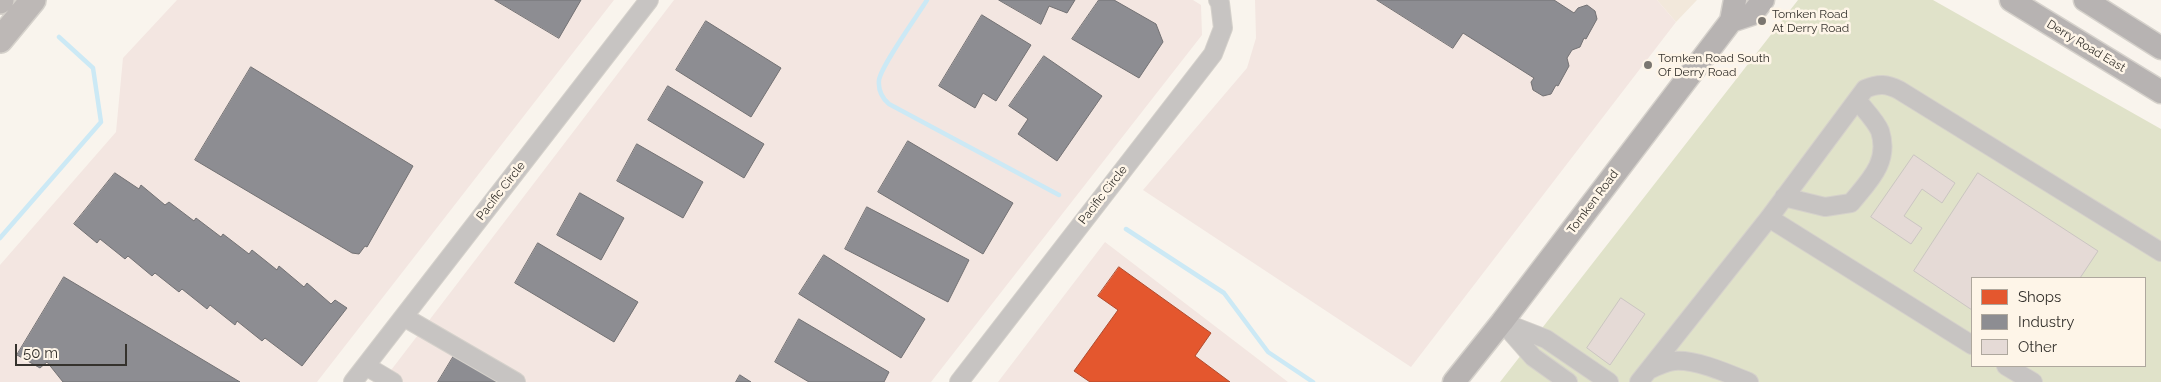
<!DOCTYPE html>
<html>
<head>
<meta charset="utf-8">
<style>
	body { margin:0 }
	#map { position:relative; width:2161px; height:382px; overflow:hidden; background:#f9f4ed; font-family:Raleway,sans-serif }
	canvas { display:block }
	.legend { position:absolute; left:1971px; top:277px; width:175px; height:90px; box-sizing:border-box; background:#fef5e8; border:1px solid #aea79d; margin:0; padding:6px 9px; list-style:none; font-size:15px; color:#35322d }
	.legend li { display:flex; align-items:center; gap:10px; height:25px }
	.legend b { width:25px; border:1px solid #aea79d }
	.scale { position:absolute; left:15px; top:344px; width:112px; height:22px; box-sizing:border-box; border:2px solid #35322d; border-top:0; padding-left:6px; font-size:15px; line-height:18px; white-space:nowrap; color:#35322d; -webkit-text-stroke:4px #fef5e8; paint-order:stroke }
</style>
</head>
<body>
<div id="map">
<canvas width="2161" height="382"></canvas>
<ul class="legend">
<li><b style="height:14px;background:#e4572e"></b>Shops</li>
<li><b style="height:14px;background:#8d8d92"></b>Industry</li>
<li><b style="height:14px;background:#e5dad6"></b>Other</li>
</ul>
<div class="scale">50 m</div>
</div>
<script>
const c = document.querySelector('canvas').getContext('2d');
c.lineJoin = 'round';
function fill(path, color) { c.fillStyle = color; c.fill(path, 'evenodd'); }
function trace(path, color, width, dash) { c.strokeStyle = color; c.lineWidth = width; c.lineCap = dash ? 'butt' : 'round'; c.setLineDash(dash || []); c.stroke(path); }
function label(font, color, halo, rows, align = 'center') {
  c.font = font + ' Raleway,sans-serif'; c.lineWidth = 5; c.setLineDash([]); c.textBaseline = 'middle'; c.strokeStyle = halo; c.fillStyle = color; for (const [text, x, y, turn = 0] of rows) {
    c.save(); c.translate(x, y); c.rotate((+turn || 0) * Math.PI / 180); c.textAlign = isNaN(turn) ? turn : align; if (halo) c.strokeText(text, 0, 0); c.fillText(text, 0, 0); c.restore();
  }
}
const built = new Path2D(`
	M1657,0H1697L1676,22Z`);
const industrial = new Path2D(`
	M177,0H614L317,382H0V265L116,132L123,58Z
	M674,0H1193L1201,5L1202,35L931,382H382Z
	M1255,0H1657L1676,22L1411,367L1143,190L1247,68L1256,38Z
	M1105,242L1288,382H998Z`);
const green = new Path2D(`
	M1798,0H1933L2161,129V382H1500ZM1972,278H2145V366H1972Z`);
const shops = new Path2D(`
	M1119,267L1211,333L1195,356L1230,382H1090L1074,371L1118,310L1098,296Z`);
const industry = new Path2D(`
	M495,0H581L559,38Z
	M999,0H1075L1067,13L1049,6L1041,24Z
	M1099,0H1114L1156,24L1163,42L1139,78L1072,39Z
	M1377,0H1554L1574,13L1578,8L1587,5L1595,11L1597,19L1586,39L1584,38L1580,47L1572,50L1567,58L1569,66L1558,86L1556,85L1551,94L1543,96L1533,90L1531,82L1534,78L1463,33L1453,48Z
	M982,15L1031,45L996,101L983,93L975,108L939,86Z
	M706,21L781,68L751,117L676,70Z
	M1044,56L1102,96L1057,161L1018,134L1028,119L1009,106Z
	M251,67L413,166L367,247L365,246L359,254L352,253L195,160Z
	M668,86L764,144L744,178L648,120Z
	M908,141L1013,203L983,254L878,192Z
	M637,144L703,182L683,218L617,181Z
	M115,173L139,189L141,185L165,205L169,202L194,221L196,218L221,237L223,234L249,254L252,250L277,270L279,266L304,287L307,283L331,304L335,300L347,308L302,366L265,338L262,341L237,321L235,325L210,305L207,309L182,289L179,292L155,273L152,276L128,256L125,259L100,239L97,243L74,224Z
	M580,193L624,218L601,260L557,235Z
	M867,207L969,260L948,302L845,249Z
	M538,243L638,302L614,342L515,283Z
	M824,255L925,319L901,358L799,294Z
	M64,277L240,382H63L47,362L40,368L17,355Z
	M799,319L889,372L884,382H809L775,362Z
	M455,354L503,382H438Z
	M740,375L751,382H736Z`);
const stream = new Path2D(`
	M927,0C917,16 881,66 879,80C878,90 882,98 889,104L1059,195
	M1126,229L1224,293L1268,352L1313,382
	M0,238L101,122L93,68L59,37`);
const building = new Path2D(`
	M1914,155L1955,183L1942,203L1922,189L1904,216L1922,228L1911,244L1871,217Z
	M1978,173L2098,251L2080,278H1972V310L1914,271Z
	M1621,298L1645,314L1610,365L1587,348Z`);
const minor = new Path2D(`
	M1784,197L1825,207L1851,203C1869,181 1890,162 1880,131C1876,121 1864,109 1857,100
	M1769,218L1972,345
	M404,317L516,382
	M1502,322L1546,339L1609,382
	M1504,324L1533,357L1568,382
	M366,366L393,382
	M2006,366L2033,382
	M1649,370C1657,366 1665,362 1674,361C1696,359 1729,374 1749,382
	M353,382L649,0
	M959,382L1213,54L1223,28L1220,3L1218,0
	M1639,382L1769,218L1865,89C1879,83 1887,84 1899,90L2161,252`);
const major = new Path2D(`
	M2011,0L2161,92
	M2085,0L2161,48
	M1731,21L1752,14L1763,0
	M1454,382L1502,322L1731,21L1735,0`);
const highway = new Path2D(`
	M0,1L1,0
	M0,40L33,0`);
const markers = [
	[1762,21,5,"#7a7670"],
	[1648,65,5,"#7a7670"]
];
const poiNames = [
	["Tomken Road",1772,14],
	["At Derry Road",1772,28],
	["Tomken Road South",1658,58],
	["Of Derry Road",1658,72]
];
const streetNames = [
	["Derry Road East",2086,46,31],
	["Pacific Circle",501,191,-52],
	["Pacific Circle",1103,195,-52],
	["Tomken Road",1593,202,-53]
];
fill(built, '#f2e8db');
fill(industrial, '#f3e6e1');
fill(green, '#e0e2c9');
fill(shops, '#e4572e');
trace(shops, '#b04c2e', 1);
fill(industry, '#8d8d92');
trace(industry, '#737274', 1);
trace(stream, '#cce9f5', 4.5);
fill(building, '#e5dad6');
trace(building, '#cbc5c2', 1);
trace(minor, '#d5d1cb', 20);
trace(major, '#d5d1cb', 25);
trace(highway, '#d5d1cb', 28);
trace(minor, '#c7c4c2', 18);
trace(major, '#b7b3b2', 22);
trace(highway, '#bdb8b6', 25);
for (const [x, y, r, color] of markers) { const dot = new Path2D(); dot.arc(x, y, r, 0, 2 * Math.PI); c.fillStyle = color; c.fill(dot); trace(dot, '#fef5e8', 2); }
label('12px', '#35322d', '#fef5e8', poiNames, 'left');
label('12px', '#35322d', '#fef5e8', streetNames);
</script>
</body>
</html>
